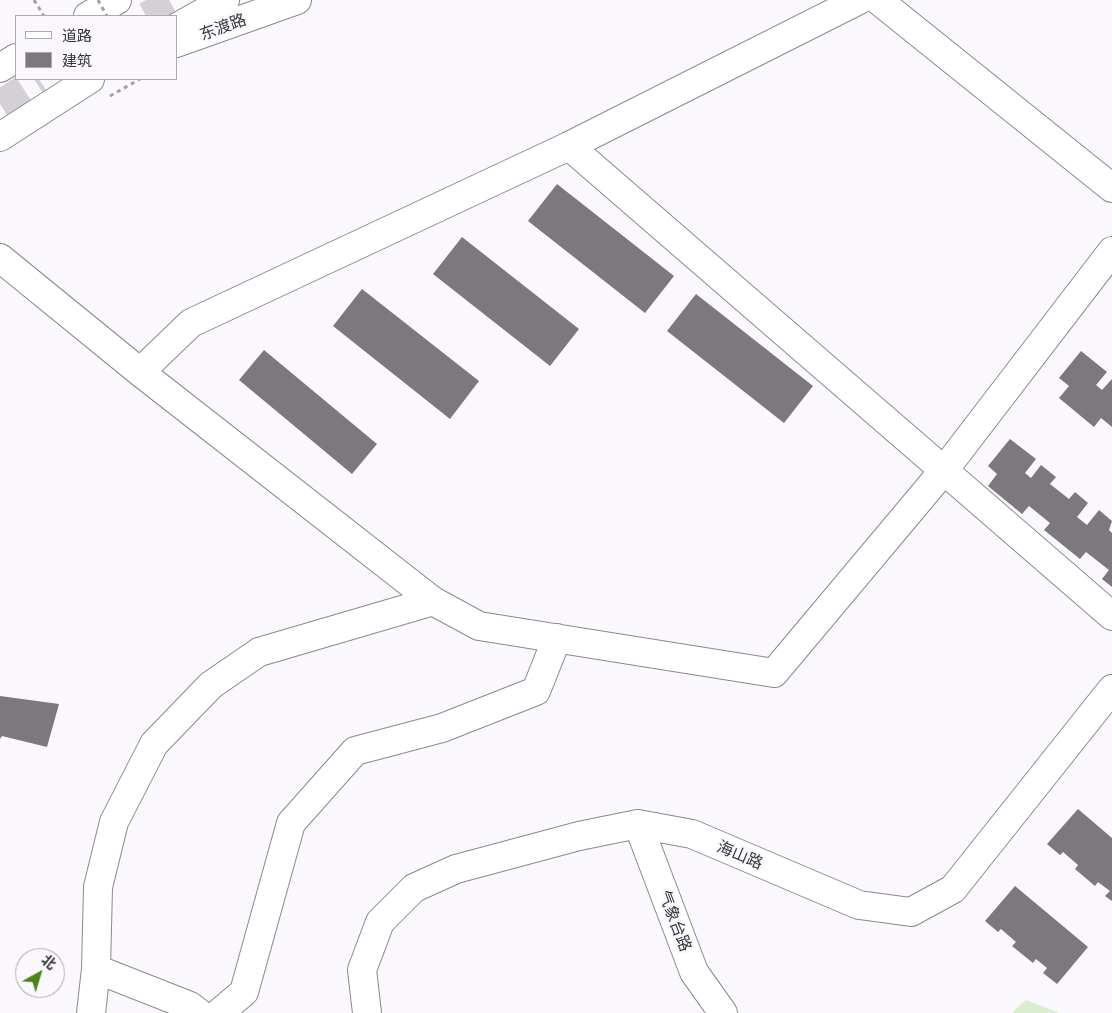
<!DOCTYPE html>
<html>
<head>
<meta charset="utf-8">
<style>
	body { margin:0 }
	#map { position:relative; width:1112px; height:1013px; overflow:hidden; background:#faf7fd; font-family:"Exo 2","Noto Sans SC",sans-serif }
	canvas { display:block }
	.legend { position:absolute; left:15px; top:15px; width:162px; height:65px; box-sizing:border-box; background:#faf7fd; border:1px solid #acaaae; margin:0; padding:6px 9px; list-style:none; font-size:15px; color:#373638 }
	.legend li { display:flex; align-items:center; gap:10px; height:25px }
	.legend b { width:25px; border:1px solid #acaaae }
	.north { position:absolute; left:15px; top:948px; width:50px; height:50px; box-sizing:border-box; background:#faf7fd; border:1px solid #acaaae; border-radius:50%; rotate:39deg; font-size:14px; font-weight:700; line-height:20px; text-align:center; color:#373638 }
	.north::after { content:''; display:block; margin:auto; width:18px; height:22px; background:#4e8318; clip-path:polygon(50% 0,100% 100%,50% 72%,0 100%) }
</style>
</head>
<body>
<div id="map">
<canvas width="1112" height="1013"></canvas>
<ul class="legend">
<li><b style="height:6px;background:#fff"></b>道路</li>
<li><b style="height:14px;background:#7b787e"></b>建筑</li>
</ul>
<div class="north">北</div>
</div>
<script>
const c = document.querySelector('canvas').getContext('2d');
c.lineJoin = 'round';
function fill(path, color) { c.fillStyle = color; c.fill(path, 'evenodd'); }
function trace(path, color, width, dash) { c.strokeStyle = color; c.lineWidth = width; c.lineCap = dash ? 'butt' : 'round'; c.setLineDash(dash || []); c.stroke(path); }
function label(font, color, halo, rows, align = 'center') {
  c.font = font + ' "Exo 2","Noto Sans SC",sans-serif'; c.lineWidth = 5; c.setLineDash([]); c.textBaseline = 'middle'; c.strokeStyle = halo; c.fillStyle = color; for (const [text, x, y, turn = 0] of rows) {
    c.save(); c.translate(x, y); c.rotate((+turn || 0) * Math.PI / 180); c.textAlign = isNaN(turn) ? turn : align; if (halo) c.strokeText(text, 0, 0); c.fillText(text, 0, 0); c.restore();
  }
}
const green = new Path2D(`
	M1026,1000L1059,1013H1012Z`);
const building = new Path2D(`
	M557,184L674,276L645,313L528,221Z
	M462,237L579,329L550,366L433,274Z
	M362,289L479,381L450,419L333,326Z
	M696,294L813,386L784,423L667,331Z
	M264,350L377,444L352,474L239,380Z
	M1081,351L1107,372L1096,385L1102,390L1112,379V427L1101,418L1094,427L1059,398L1069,386L1059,378Z
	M1010,439L1036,459L1025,473L1031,478L1041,465L1056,477L1050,484L1069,499L1075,492L1088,503L1077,517L1087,525L1099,510L1112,521L1109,530L1112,533V587L1102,579L1109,570L1086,552L1080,559L1044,530L1050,523L1029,506L1022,514L988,486L997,474L988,466Z
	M0,696L59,704L47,747L2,736L0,739Z
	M1078,809L1112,838V901L1105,896L1110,891L1098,882L1095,886L1075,869L1078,865L1063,852L1060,855L1047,844Z
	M1015,886L1088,947L1057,984L1043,973L1047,968L1036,959L1033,963L1012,946L1016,942L1001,929L998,932L985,921Z`);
const primaryTunnel = new Path2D(`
	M146,16L176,0
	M0,104L39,79`);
const path = new Path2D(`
	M34,0L44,16
	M110,96L140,79`);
const street = new Path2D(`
	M878,0L1112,188
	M569,146L1112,616
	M0,258L140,372L433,601L479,626L774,673L945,469L1112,251
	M140,372L191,323L569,146L859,0
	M638,824L694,972L723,1013
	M96,969L190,1006L199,1013
	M91,1013L96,969L98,887L114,822L154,744L211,685L259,652L433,601
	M219,1013L244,992L291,823L355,751L442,728L536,691L557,638
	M367,1013L362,970L380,922L414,888L456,869L579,836L638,824L692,834L859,905L911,912L953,889L1112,689`);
const primary = new Path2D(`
	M88,16L117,0
	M176,28L225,0
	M176,43L297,0
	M0,68L16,58
	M0,137L90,79`);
const pathBridge = new Path2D(`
	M98,0L107,16`);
const streetNames = [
	["东渡路",223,27,-20],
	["海山路",740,855,23],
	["气象台路",675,921,69]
];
fill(green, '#daedce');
fill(building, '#7b787e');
trace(primaryTunnel, '#d3d0d6', 28, [28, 14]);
trace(street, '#8c898e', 30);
trace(primary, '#8c898e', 30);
trace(path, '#a4a2a6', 3, [4, 4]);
trace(street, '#fff', 28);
trace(primary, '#fff', 28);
trace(pathBridge, '#a4a2a6', 3, [4, 4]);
label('16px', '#373638', '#faf7fd', streetNames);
</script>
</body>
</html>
